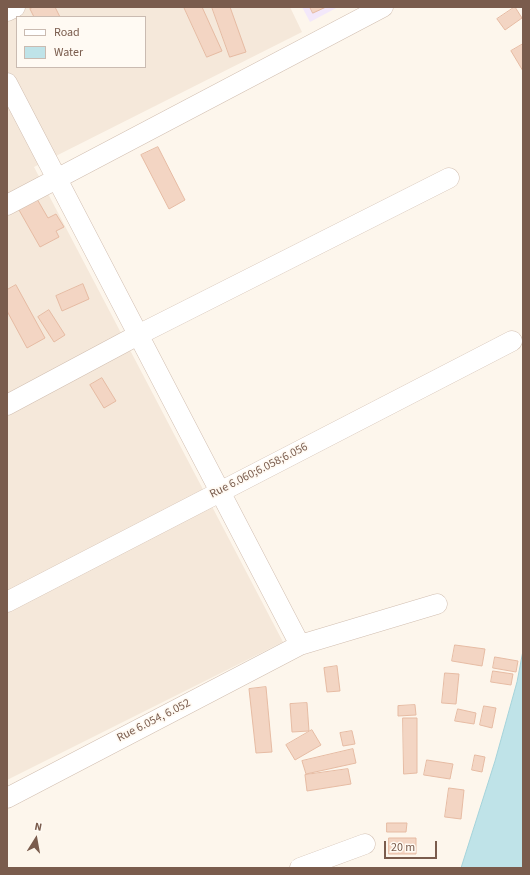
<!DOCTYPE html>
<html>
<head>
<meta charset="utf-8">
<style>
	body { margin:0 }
	#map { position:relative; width:530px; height:875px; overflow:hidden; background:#fdf6ec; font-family:"Source Sans 3",sans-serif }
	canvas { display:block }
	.frame { position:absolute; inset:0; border:8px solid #7a5c4d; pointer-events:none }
	.legend { position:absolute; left:16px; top:16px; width:130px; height:52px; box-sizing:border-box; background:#fffaf3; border:1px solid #cabbb1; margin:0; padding:5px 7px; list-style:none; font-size:12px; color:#7a5c4d }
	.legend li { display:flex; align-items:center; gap:8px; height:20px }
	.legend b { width:20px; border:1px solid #cabbb1 }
	.north { position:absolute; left:16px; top:819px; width:40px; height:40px; -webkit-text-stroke:3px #fffaf3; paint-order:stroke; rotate:11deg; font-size:11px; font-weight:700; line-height:16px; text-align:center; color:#7a5c4d }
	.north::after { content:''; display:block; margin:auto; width:14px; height:18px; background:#7a5c4d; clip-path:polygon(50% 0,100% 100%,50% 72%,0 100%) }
	.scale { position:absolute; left:384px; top:841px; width:53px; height:18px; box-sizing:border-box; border:2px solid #7a5c4d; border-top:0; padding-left:5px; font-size:12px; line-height:14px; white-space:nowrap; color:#7a5c4d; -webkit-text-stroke:3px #fffaf3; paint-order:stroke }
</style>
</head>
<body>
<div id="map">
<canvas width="530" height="875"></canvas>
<div class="frame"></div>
<ul class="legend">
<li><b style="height:5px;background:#fff"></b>Road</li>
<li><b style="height:11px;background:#bfe3e8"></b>Water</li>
</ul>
<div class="north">N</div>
<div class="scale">20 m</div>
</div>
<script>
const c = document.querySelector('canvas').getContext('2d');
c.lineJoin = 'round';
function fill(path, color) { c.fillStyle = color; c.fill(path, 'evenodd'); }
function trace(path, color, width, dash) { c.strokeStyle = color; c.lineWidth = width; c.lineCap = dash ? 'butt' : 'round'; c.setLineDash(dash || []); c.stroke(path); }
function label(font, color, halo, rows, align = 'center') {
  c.font = font + ' "Source Sans 3",sans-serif'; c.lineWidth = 3.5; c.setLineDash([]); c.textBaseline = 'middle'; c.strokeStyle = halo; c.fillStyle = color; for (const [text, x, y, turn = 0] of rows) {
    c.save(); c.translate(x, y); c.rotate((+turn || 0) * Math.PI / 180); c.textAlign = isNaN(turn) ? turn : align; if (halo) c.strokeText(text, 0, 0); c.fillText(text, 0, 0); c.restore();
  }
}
const residential = new Path2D(`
	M7,7H290L302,32L34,167L283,642L7,780ZM17,17H145V67H17Z`);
const education = new Path2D(`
	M302,7H338L310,22Z`);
const water = new Path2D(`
	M523,651V868H461L495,761L517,682Z`);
const building = new Path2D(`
	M34,7H55L60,17H34L30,9Z
	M184,7H202L222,51L207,57Z
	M212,7H230L246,52L230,57Z
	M310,7H326L313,13Z
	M515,7L522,18L505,30L497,19Z
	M523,44V71L511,51Z
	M158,147L185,200L169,209L141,155Z
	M37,199L48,218L56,214L64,227L56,231L59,237L40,247L19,210Z
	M83,284L89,299L62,311L56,296Z
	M16,285L45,338L27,348L7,311V290Z
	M49,310L65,335L54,342L38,317Z
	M102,378L116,401L104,408L90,385Z
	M455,645L485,649L482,666L452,661Z
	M495,657L518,661L516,672L493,668Z
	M337,666L340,691L327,692L324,668Z
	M493,671L513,674L511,685L491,682Z
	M445,673L459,674L456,704L442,703Z
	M266,687L272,752L256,753L249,689Z
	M307,703L309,731L292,732L290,704Z
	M415,705L416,715L398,716V706Z
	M484,706L496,708L492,728L480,725Z
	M458,709L476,713L474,724L455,721Z
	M403,718H417V773L404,774Z
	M312,730L321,745L295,760L286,745Z
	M352,731L355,744L343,746L340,733Z
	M353,749L356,763L306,774L302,761Z
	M475,755L485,757L482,772L472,770Z
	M427,760L453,764L450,779L424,775Z
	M348,769L351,784L307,791L305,775Z
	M449,788L464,790L461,819L445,817Z
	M387,823H407L406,832H387Z
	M389,838H416V854H389Z`);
const minor = new Path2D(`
	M7,11L15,7
	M7,83L300,645
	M7,205L383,7
	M7,405L138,335L449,178
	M7,602L512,341
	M7,798L300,645L437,604
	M300,868L365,844`);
const streetNames = [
	["Rue 6.060;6.058;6.056",259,471,-27],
	["Rue 6.054, 6.052",154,721,-27]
];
fill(residential, '#f5e8da');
fill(education, '#f3e8fa');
fill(water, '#bfe3e8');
trace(water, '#a5d3da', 1);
fill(building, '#f3d5c3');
trace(building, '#e6bba3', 1);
trace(minor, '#d1beb0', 21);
trace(minor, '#fff', 20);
label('12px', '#7a5c4d', '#fffaf3', streetNames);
</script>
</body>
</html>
